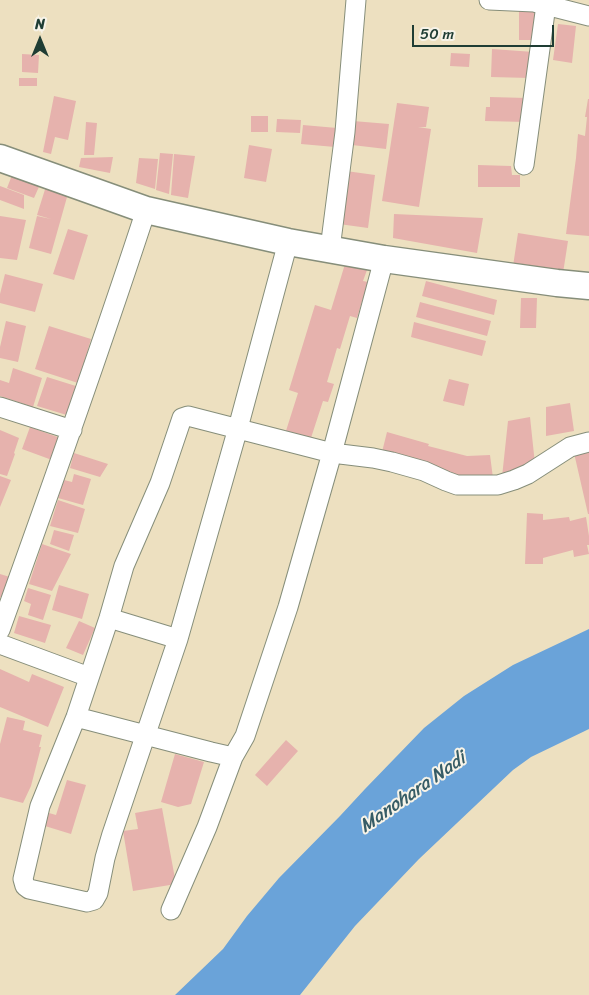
<!DOCTYPE html>
<html>
<head>
<meta charset="utf-8">
<style>
	body { margin:0 }
	#map { position:relative; width:589px; height:995px; overflow:hidden; background:#ede0c0; font-family:Sriracha,sans-serif }
	canvas { display:block }
	.north { position:absolute; left:15px; top:15px; width:50px; height:50px; -webkit-text-stroke:4px #f7f3e8; paint-order:stroke; rotate:0deg; font-size:14px; font-weight:700; line-height:20px; text-align:center; color:#1f3d34 }
	.north::after { content:''; display:block; margin:auto; width:18px; height:22px; background:#1f3d34; clip-path:polygon(50% 0,100% 100%,50% 72%,0 100%) }
	.scale { position:absolute; left:412px; top:25px; width:142px; height:22px; box-sizing:border-box; border:2px solid #1f3d34; border-top:0; padding-left:6px; font-size:15px; line-height:18px; white-space:nowrap; color:#1f3d34; -webkit-text-stroke:4px #f7f3e8; paint-order:stroke }
</style>
</head>
<body>
<div id="map">
<canvas width="589" height="995"></canvas>
<div class="north">N</div>
<div class="scale">50 m</div>
</div>
<script>
const c = document.querySelector('canvas').getContext('2d');
c.lineJoin = 'round';
function fill(path, color) { c.fillStyle = color; c.fill(path, 'evenodd'); }
function trace(path, color, width, dash) { c.strokeStyle = color; c.lineWidth = width; c.lineCap = dash ? 'butt' : 'round'; c.setLineDash(dash || []); c.stroke(path); }
function label(font, color, halo, rows, align = 'center') {
  c.font = font + ' Sriracha,sans-serif'; c.lineWidth = 4; c.setLineDash([]); c.textBaseline = 'middle'; c.strokeStyle = halo; c.fillStyle = color; for (const [text, x, y, turn = 0] of rows) {
    c.save(); c.translate(x, y); c.rotate((+turn || 0) * Math.PI / 180); c.textAlign = isNaN(turn) ? turn : align; if (halo) c.strokeText(text, 0, 0); c.fillText(text, 0, 0); c.restore();
  }
}
const water = new Path2D(`
	M589,629V729L531,757L513,770L419,859L355,926L300,995H175L223,949L247,916L279,878L340,816L365,789L424,728L464,696L513,665Z`);
const building = new Path2D(`
	M519,8H538L531,50V40H519Z
	M558,24L576,26L572,63L553,60Z
	M492,49L534,52L530,78L491,77Z
	M451,53L470,54L469,67L450,66Z
	M22,54L39,55L38,73L22,72Z
	M19,78H37V86H19Z
	M54,96L76,101L68,140L55,137L51,154L43,152Z
	M490,97L527,98L526,122L485,121L486,107H490Z
	M588,99H589V236L566,234L576,158L578,134L585,136L587,117H585Z
	M397,103L429,107L426,127H418L431,129L419,207L382,201Z
	M251,116H268V132H251Z
	M277,119L301,120L300,133L276,132Z
	M353,121L389,124L386,149L352,145Z
	M86,122L97,123L94,155H84Z
	M303,125L337,128L335,147L301,144Z
	M249,145L272,149L266,182L244,178Z
	M160,153L173,154L169,194L156,190Z
	M174,154L195,156L188,198L171,195Z
	M113,157L110,173L79,167L81,158Z
	M139,158L158,159L155,189L136,183Z
	M478,165L511,166L512,175H520V187H478Z
	M14,170L42,180L34,198L7,188Z
	M346,171L375,175L368,228L339,224Z
	M47,183L69,190L51,254L29,248L37,216L51,219L37,215Z
	M0,186L24,195V209L0,200Z
	M394,214L483,218L477,253L393,238Z
	M0,216L26,220L17,260L0,258Z
	M68,229L88,235L74,280L53,274Z
	M518,233L568,241L563,273L513,266Z
	M345,264L367,270L363,281L368,282L357,318L350,316L340,349L337,348L327,382L334,384L328,402L323,401L310,441L285,434L298,393L289,390L315,305L331,310Z
	M5,274L43,284L35,312L0,303V294Z
	M426,281L497,300L494,315L422,296Z
	M521,298H537L536,328H520Z
	M420,302L491,321L487,336L416,317Z
	M6,321L26,326L18,362L0,358V347Z
	M414,322L486,341L482,356L411,337Z
	M49,326L91,339L78,383L35,369Z
	M13,368L42,378L33,407L0,396V380L9,383Z
	M47,377L79,387L70,416L37,406Z
	M449,379L469,384L464,406L443,401Z
	M570,403L574,431L546,436V407Z
	M530,417L535,464L502,477L508,421Z
	M30,427L60,438L52,460L22,449Z
	M0,430L19,438L14,453L15,454L7,476L0,474Z
	M387,432L429,444L428,446L467,456L490,455L493,478L462,479L382,452Z
	M589,450V514H588L574,453Z
	M74,453L108,464L100,477L70,468Z
	M74,474L91,479L83,505L58,498L64,480L72,482Z
	M0,476L11,480L0,507Z
	M58,500L85,509L78,533L50,526Z
	M527,513L543,514V520L569,517L570,521L586,517L589,536V545H587L589,554L574,557L573,550L543,558V564H525Z
	M54,530L74,535L69,551L50,544Z
	M42,544L71,554L52,591L29,584Z
	M0,574L13,578L5,599L0,597Z
	M59,585L89,594L82,619L52,610Z
	M28,588L51,595L43,620L28,615L31,604L24,601Z
	M19,616L51,625L45,643L14,633Z
	M79,621L95,628L83,655L66,648Z
	M0,669L29,682L32,674L64,687L48,727L0,707Z
	M7,717L25,721L23,730L42,735L39,747H41L31,786L23,803L0,797V744Z
	M286,740L298,751L267,786L255,775Z
	M175,754L204,762L191,804L178,807L161,802Z
	M67,780L86,785L71,834L45,826L49,813L56,815Z
	M162,808L176,884L133,891L123,831L138,829L135,813Z`);
const street = new Path2D(`
	M489,0L534,2L589,16
	M524,165L546,5
	M288,242L238,428L178,639L112,834L105,858L98,893L94,900L87,902L29,889L25,886L23,879L40,806L76,717L109,618L124,566L160,483L182,418L188,416L332,453L373,458L392,462L424,471L446,481L457,485H498L514,480L528,474L570,447L589,442
	M330,249L345,132L356,0
	M0,407L72,430
	M109,618L178,639
	M0,630C50,491 100,351 146,210
	M0,644L89,677
	M76,717L211,752L233,757L245,736L288,607L332,453L384,259
	M171,910L207,827L233,757`);
const secondary = new Path2D(`
	M0,158L146,210L288,242L384,259L557,283L589,286`);
const waterNames = [
	["Manohara Nadi",413,793,-35]
];
fill(water, '#6aa3d9');
fill(building, '#e6b2ad');
trace(street, '#868e7a', 21);
trace(secondary, '#868e7a', 29);
trace(street, '#fff', 19);
trace(secondary, '#fff', 26);
label('italic 19px', '#365c66', '#f7f3e8', waterNames);
</script>
</body>
</html>
